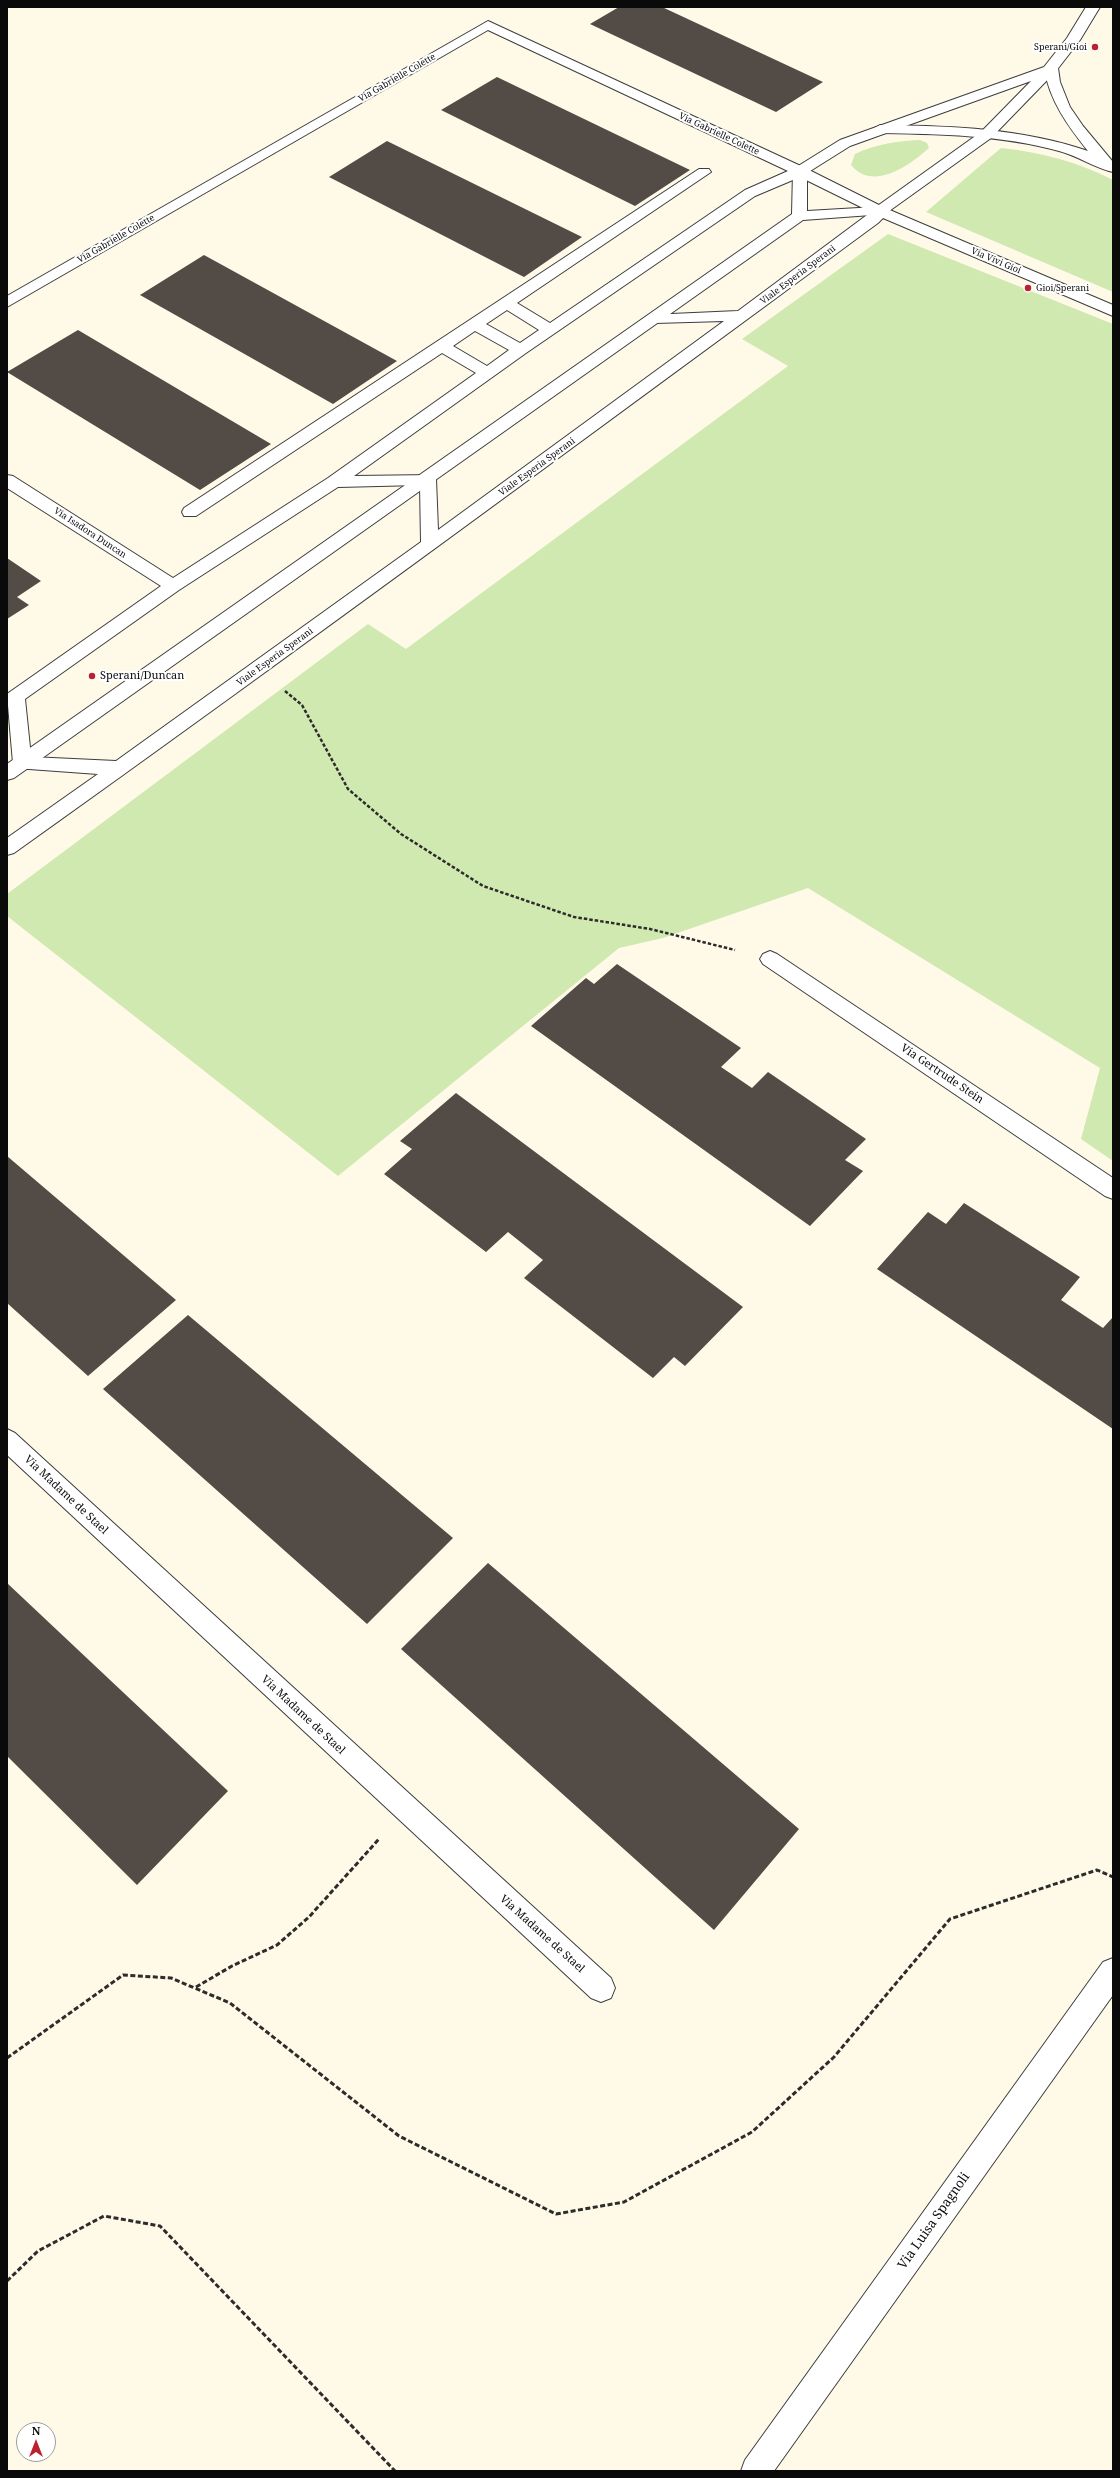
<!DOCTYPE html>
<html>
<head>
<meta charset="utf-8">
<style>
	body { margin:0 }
	#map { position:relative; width:1120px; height:2478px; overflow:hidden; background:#fff9e7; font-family:"Noto Serif",serif }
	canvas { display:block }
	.frame { position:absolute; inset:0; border:8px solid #0a0a0a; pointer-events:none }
	.north { position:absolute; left:16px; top:2422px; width:40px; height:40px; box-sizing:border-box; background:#fff; border:1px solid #9d9d9d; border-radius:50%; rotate:0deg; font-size:11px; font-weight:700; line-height:16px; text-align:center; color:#0a0a0a }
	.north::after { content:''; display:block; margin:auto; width:14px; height:18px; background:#bb212f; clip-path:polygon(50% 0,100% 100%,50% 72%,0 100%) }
</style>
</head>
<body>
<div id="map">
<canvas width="1120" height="2478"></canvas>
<div class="frame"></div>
<div class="north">N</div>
</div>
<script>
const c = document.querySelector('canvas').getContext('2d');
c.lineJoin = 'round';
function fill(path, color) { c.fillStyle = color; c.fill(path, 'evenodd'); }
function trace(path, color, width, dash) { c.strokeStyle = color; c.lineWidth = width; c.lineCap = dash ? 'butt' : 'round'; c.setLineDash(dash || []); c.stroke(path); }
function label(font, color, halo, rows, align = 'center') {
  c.font = font + ' "Noto Serif",serif'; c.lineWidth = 4; c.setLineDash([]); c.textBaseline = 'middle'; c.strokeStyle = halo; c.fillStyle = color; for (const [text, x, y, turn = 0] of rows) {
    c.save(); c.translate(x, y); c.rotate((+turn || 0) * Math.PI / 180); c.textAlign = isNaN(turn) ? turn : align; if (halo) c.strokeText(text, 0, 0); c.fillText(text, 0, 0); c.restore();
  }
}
const green = new Path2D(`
	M920,140L927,143L929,148C910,165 873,192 851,165L855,154C876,144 897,141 920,140Z
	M1001,148C1041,152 1078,162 1113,180V292L926,212Z
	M888,234L1113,324V1161L1081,1139L1100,1068L808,888L663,938L619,948L338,1176L7,916V894L368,624L406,649L788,366L742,339Z`);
const building = new Path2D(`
	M619,7H662L823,82L776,112L590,24Z
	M497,77L690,170L635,206L441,110Z
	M387,141L582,237L524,277L329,177Z
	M204,255L397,361L333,404L140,295Z
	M78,330L271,444L200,490L7,372Z
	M7,558L41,581L17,597L29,605L7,619Z
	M617,964L741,1048L721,1067L752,1088L768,1072L866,1139L845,1160L863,1171L810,1226L531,1026L586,978L594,984Z
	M456,1093L743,1307L685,1366L674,1357L653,1378L524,1278L543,1260L508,1232L486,1252L384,1174L412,1149L400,1141Z
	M7,1156L176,1300L88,1376L7,1303Z
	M964,1203L1080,1277L1061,1300L1103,1328L1113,1317V1429L877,1269L928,1212L946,1224Z
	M188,1315L453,1538L367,1624L103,1389Z
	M488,1563L799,1829L714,1930L401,1649Z
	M7,1583L228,1791L137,1885L7,1756Z`);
const pathFar1 = new Path2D(`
	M285,691L302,705L348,789L401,834L483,886L574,917L650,929L735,950`);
const path = new Path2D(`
	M196,1987L232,1966L277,1945L309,1917L379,1839
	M7,2058L123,1975L171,1978L230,2003L399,2136L556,2214L624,2202L752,2132L834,2057L950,1919L1097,1870L1113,1877
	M7,2281L38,2251L104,2216L160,2226L395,2471`);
const minor = new Path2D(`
	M488,21L805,168L885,208L1113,305V316L883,218L878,223C591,434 304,646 14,853L7,855V838L98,774L15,768L13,763L7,694L161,586L7,488V475L13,476L173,578L328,478L476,373L442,353L196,516H184L182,512L184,508L699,169H709L711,172L517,303L550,323L745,190L788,171L488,30L7,307V296ZM800,177L871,212L738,311L649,315L647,318L655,323L724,321L438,530L436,479L434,475L354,476L526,353L755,196ZM507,310L539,330L520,343L486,324ZM475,331L509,350L487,366L453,346ZM420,485L421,542L116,761L31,757L25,699L179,590L338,487Z
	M1051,64L1058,68L1060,82L1070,107L1083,126L1113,162V172C1095,168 1078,156 1059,151C1002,135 939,134 880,133L873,129L880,125C950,126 1021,128 1088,151C1067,125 1050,101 1044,68Z
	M770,951L777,954L1113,1178V1199L1105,1196L763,964L760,959L763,954Z
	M7,1429L15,1433L611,1978L615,1988L611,1998L601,2002L591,1998L7,1455Z
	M1113,1958V1995L774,2471H741L745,2460L1103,1962Z`);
const tertiary = new Path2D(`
	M1086,7H1100L1080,40L1056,71L991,138L885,214L803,220L14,778L7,780V764L792,214L793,171L795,168L840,140L1044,67L1067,38ZM1031,81L981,132L876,207L807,211V173L850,146Z`);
const markers = [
	[1095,47,4,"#bb212f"],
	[1028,288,4,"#bb212f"],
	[92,676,4,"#bb212f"]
];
const farPoinames = [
	["Sperani/Gioi",1087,47],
	["Gioi/Sperani",1036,288,"left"]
];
const farStreetnames = [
	["Via Gabrielle Colette",397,78,-30],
	["Via Gabrielle Colette",719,134,25],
	["Via Gabrielle Colette",116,239,-30],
	["Via Vivi Gioi",996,261,23],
	["Viale Esperia Sperani",798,275,-37],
	["Viale Esperia Sperani",537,467,-36],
	["Via Isadora Duncan",90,533,33],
	["Viale Esperia Sperani",275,657,-36]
];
const poiNames = [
	["Sperani/Duncan",100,676]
];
const streetNames = [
	["Via Gertrude Stein",942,1074,34],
	["Via Madame de Stael",66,1495,43],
	["Via Madame de Stael",303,1715,43],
	["Via Madame de Stael",542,1934,42]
];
const nearStreetnames = [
	["Via Luisa Spagnoli",934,2221,-55]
];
fill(green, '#d0e9b1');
fill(building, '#534b46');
trace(minor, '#3d3d3d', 2);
trace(tertiary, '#3d3d3d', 2);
trace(pathFar1, '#2c2c2c', 2.5, [3.5, 2]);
trace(path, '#2c2c2c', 3, [5, 2.5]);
fill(minor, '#fff');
fill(tertiary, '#fff');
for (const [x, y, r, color] of markers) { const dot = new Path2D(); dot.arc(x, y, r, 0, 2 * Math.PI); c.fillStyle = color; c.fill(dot); trace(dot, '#fff', 1.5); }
label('9px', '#0a0a0a', '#fff', farPoinames, 'right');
label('9px', '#0a0a0a', '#fff', farStreetnames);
label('11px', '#0a0a0a', '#fff', poiNames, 'left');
label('11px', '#0a0a0a', '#fff', streetNames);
label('13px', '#0a0a0a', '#fff', nearStreetnames);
</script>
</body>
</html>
